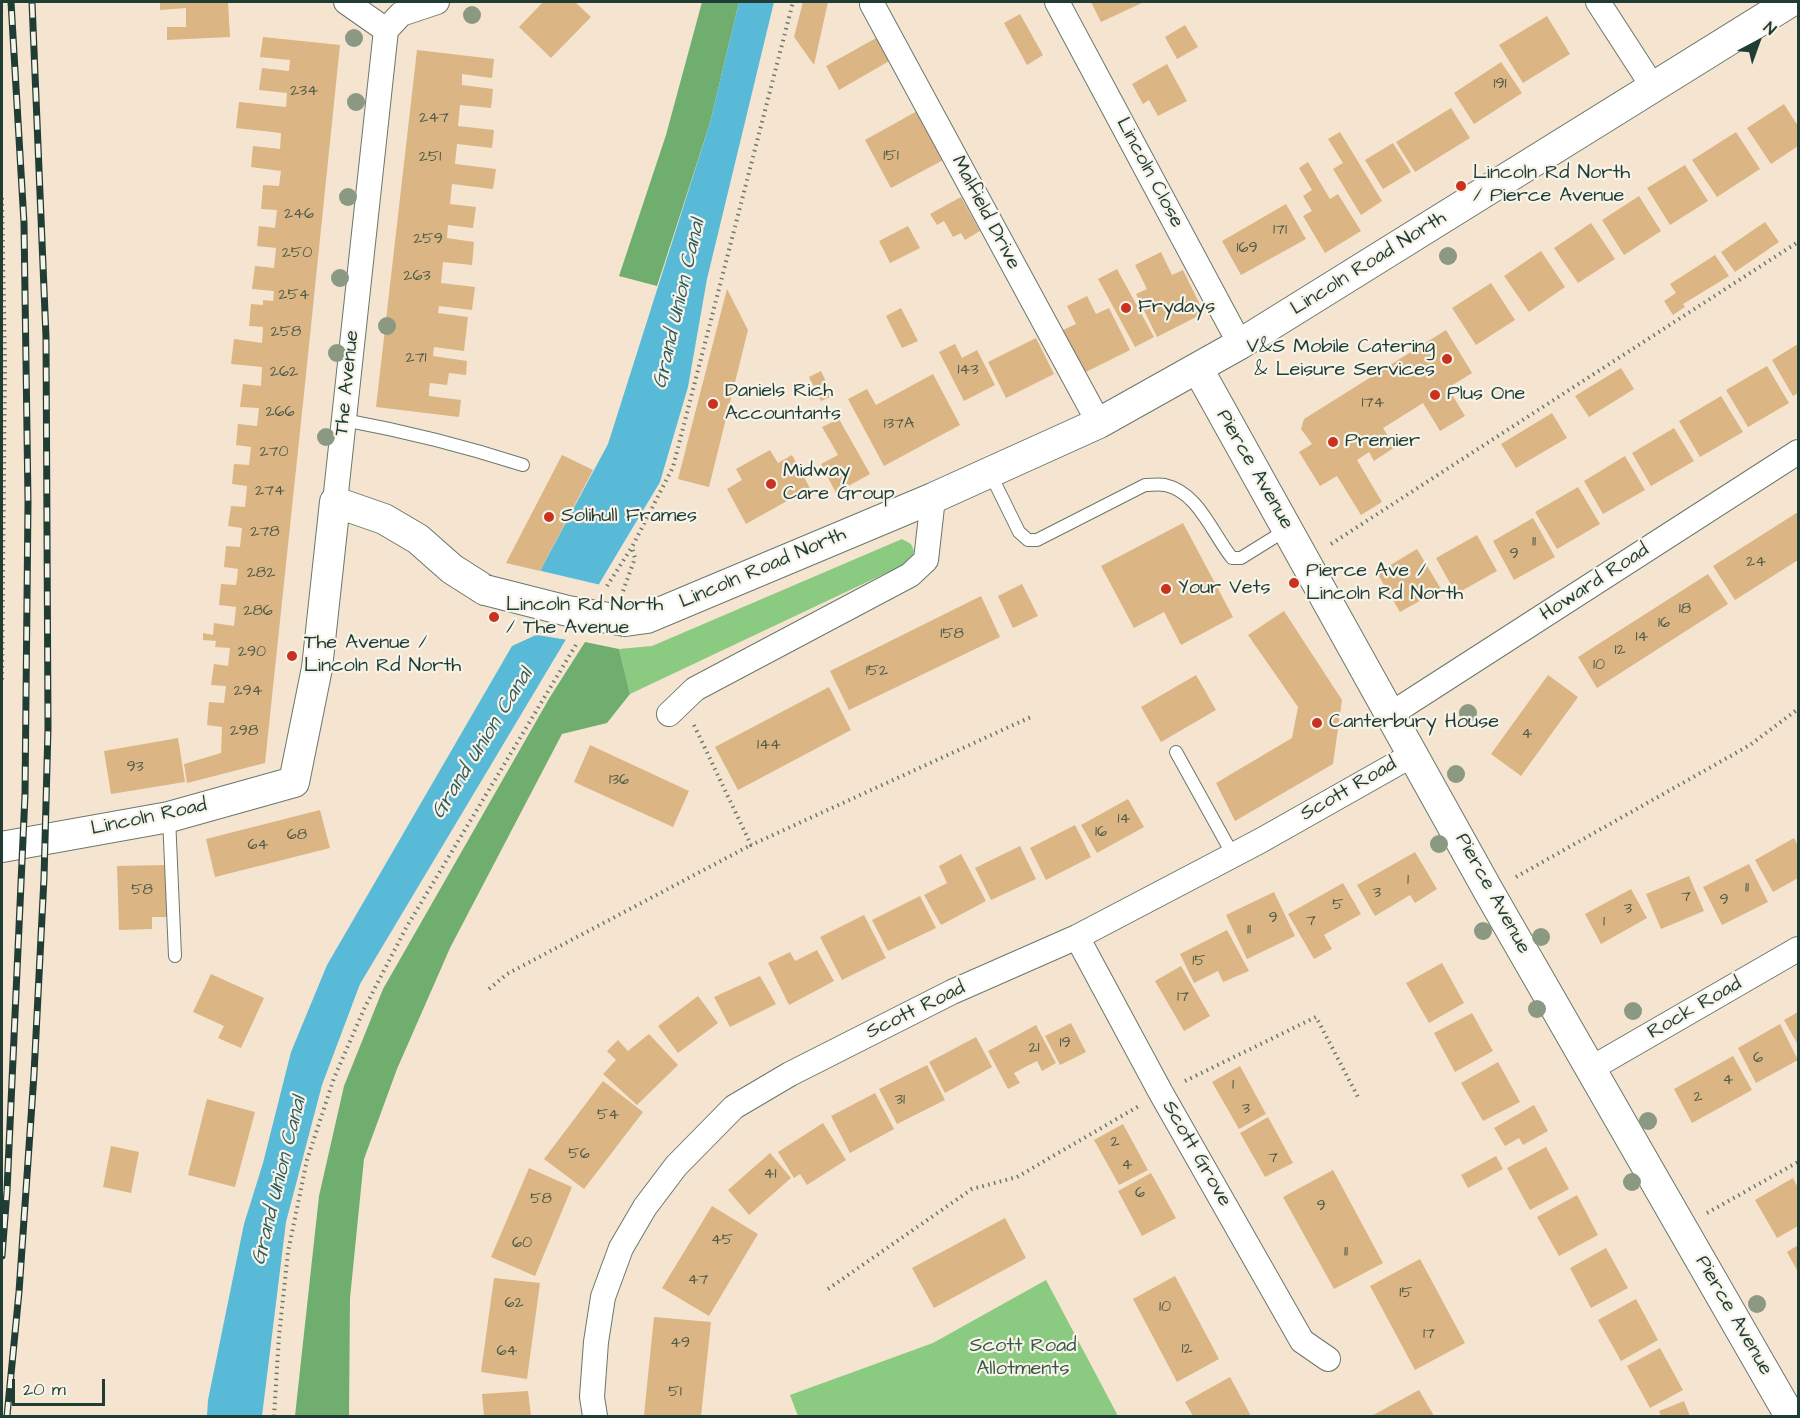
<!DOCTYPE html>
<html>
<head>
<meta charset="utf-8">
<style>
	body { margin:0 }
	#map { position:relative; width:1800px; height:1418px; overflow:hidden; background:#f5e5d0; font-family:"Architects Daughter",sans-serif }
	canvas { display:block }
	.frame { position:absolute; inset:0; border:3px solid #1f3d34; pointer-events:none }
	.north { position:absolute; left:1728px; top:12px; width:60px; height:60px; -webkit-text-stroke:4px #f7f3e8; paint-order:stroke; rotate:41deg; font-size:16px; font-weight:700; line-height:24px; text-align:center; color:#1f3d34 }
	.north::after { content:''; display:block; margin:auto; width:21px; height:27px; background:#1f3d34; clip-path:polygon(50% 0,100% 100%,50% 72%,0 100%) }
	.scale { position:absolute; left:12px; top:1379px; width:93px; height:27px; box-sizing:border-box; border:3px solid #1f3d34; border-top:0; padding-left:8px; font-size:18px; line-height:21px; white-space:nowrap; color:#1f3d34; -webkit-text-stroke:4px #f7f3e8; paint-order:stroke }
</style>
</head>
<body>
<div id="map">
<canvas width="1800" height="1418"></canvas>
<div class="frame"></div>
<div class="north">N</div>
<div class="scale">20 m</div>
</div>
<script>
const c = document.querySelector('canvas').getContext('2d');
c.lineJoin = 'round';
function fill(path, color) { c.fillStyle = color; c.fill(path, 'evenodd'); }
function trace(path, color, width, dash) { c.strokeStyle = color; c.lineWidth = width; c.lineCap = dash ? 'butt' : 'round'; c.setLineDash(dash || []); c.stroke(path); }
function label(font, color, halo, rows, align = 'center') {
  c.font = font + ' "Architects Daughter",sans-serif'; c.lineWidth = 4.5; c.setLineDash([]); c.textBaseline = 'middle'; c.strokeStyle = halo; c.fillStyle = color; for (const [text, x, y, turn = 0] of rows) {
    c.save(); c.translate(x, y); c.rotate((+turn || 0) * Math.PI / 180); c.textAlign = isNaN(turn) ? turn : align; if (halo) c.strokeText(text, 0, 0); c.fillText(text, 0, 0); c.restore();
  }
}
const green = new Path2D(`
	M902,539L911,544L914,551L912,560L903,565L630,694L619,649L652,646Z
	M1046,1280L1118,1416H798L790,1395L933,1343Z`);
const forest = new Path2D(`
	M702,2H739L710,123L657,286L619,276L666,135Z
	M585,642L619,649L630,694L607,723L562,734L450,948L397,1069L364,1159L350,1298L349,1416H295L319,1196L344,1086L383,989L550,697Z`);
const water = new Path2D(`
	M739,2H774L707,279L688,387L660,482L360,984L322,1085L286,1222L262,1416H207L208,1400L244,1224L263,1163L291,1052L327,965L512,646L536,635L571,581L540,571L608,444L710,123Z`);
const pier = new Path2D(`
	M537,570L601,585L568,640L531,634L534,633L567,583L539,574Z`);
const building = new Path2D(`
	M160,2H228L230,37L167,40V27H186V8L160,10Z
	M543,2H575L591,17L551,58L519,27Z
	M803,2H828L814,65L794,37Z
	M1091,2H1144L1101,22Z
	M1020,14L1043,55L1027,65L1004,23Z
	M1547,16L1570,54L1523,83L1499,45Z
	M1185,25L1198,47L1177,59L1165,37Z
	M885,33L898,56L839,90L826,66Z
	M263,37L340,45L305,384L265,763L187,783L184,764L221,753L222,727L207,725L209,702L224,703L226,686L211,685L214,664L228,666L230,648L215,647L216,641L203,640V633L213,635L214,623L234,626L236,607L219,605L221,584L236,585L237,579L238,569L224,567L226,546L240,547L242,528L228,526L231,506L245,507L247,486L232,484L234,464L249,465L251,447L236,445L238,424L257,426L259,408L240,407L243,384L261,386L262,367L231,364L234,339L262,343L263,327L249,326L251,304L263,305V300L273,301L274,291L252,289L255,266L274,268L276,248L257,246L259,226L275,228L277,210L261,209L263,185L279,186L281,171L251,167L253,146L280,149L281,133L236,128L239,102L286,107L287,93L259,90L262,68L289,71L290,60L260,57Z
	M417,50L494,59L492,78L462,74V85L493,89L492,99L491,108L460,105L458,126L494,130L492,148L457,144L455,164L496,169L493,189L452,184L450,204L476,207L473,228L448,225L447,238L474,242L472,265L443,262L441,283L475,287L472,310L439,306L438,313L468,317L464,351L434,347L433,356L467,361L466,375L449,373L447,385L430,383L429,390V396L461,400L459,417L376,407Z
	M1501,62L1522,93L1474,124L1454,93Z
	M1167,64L1187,101L1158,116L1149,100L1143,104L1132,84Z
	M1784,104L1798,126V146L1771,164L1747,128Z
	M1451,108L1470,138L1415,172L1396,142Z
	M919,110L945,159L891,188L865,140Z
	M1340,132L1382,201L1361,215L1333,169L1343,163L1328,139Z
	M1736,132L1760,169L1717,197L1692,160Z
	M1393,143L1411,172L1383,189L1365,160Z
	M1308,162L1330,199L1338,194L1361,231L1325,253L1303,216L1312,211L1303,196L1312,190L1299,168Z
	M1685,165L1708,201L1670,225L1647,188Z
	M1639,196L1661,231L1624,255L1602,220Z
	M961,197L980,231L965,240L961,233L953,237L944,221L937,225L930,214Z
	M1286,204L1306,239L1241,275L1222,241Z
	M1765,222L1779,242L1735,272L1721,252Z
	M1591,223L1615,259L1578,283L1554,248Z
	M908,226L920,248L890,263L879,241Z
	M1541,251L1565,287L1529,312L1504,276Z
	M1161,252L1172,275L1183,270L1204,313L1157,337L1136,294L1147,289L1135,265Z
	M1715,255L1729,276L1683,304L1685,307L1673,315L1664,301L1676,293L1670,284Z
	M1117,269L1154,337L1135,347L1098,279Z
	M1491,283L1515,320L1476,345L1452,308Z
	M727,289L748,330L709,487L678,479Z
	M1087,296L1096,314L1109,308L1130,350L1084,373L1063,330L1076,324L1067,306Z
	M901,308L918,341L902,348L886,316Z
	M1446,330L1472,373L1448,388L1465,416L1440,431L1423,403L1383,428L1395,447L1374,461L1369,452L1357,460L1382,502L1361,515L1337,476L1320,486L1299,452L1312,444L1301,429L1304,419Z
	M1036,338L1054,374L1006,398L988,362Z
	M955,344L962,358L977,350L995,385L964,401L939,352Z
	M1798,344V393L1793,396L1772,360Z
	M1767,366L1789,403L1748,427L1726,390Z
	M1621,368L1634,389L1589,417L1575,396Z
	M821,371L833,396L821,401L809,377Z
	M933,374L960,425L884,466L848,399L867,389L876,405Z
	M1721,396L1743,432L1700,457L1679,421Z
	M1552,413L1567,438L1516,468L1501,444Z
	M839,419L870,474L836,493L821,464L838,455L822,427Z
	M1674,428L1694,461L1651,486L1632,453Z
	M770,450L778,463L792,455L810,488L746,524L727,489L742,480L736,469Z
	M562,455L593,470L540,571L506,563Z
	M1625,456L1645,490L1603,514L1584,481Z
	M1578,487L1600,524L1557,549L1535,512Z
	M1798,512V560L1735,600L1713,566Z
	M1533,518L1555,557L1514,580L1493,541Z
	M1183,523L1233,617L1181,645L1164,612L1134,628L1101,566Z
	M1477,535L1497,571L1456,594L1436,558Z
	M1417,549L1441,589L1400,612L1377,573Z
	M1708,574L1728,604L1597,688L1578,657Z
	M1022,584L1038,616L1013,628L998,596Z
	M981,596L1000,637L849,710L830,671Z
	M1284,611L1342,700L1333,764L1235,821L1216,783L1292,738L1298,707L1248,635Z
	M1196,675L1216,710L1161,742L1141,707Z
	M1548,675L1578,697L1521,776L1491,754Z
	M829,687L851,730L738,790L715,747Z
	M178,738L185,782L111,794L104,751Z
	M590,745L689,791L673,827L574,782Z
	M1128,799L1144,827L1097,853L1081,825Z
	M320,810L330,848L215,877L206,839Z
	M1075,825L1091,857L1046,880L1030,848Z
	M1794,838L1798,846V878L1773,892L1755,860Z
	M1020,846L1036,879L991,900L975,868Z
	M1415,852L1437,889L1415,903L1410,895L1375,916L1357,885Z
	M961,854L986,901L941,925L924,895L947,883L939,866Z
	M1749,864L1768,902L1722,925L1703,887Z
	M166,865L167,917H152V929L119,930L117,866Z
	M1689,876L1704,911L1661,929L1646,894Z
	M1343,883L1361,914L1324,935L1332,949L1314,959L1288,914Z
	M1631,889L1647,918L1601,944L1585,914Z
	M1274,892L1295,936L1247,959L1226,915Z
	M920,896L936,928L888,951L872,920Z
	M864,915L886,958L842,980L820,937Z
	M1227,930L1249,971L1223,982L1218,971L1194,983L1180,954Z
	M817,950L834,981L789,1005L768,963L790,952L795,961Z
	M1442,963L1464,1003L1429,1023L1406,983Z
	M1181,966L1210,1016L1184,1031L1155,981Z
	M211,974L264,998L241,1048L218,1038L224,1026L193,1012Z
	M760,976L776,1004L730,1027L714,997Z
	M698,996L718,1023L678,1053L658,1026Z
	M1798,1012V1045L1784,1020Z
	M1472,1013L1493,1051L1455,1072L1434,1033Z
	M1071,1023L1086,1052L1060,1065L1045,1036Z
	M1780,1024L1798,1060L1756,1083L1738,1048Z
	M1036,1025L1056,1063L1042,1071L1037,1061L1027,1066L1014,1073L1020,1083L1008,1089L988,1051Z
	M649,1034L678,1065L637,1105L603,1074L616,1060L607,1051L618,1040L628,1051Z
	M976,1037L992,1067L945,1093L929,1062Z
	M1733,1056L1752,1090L1692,1123L1674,1089Z
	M1498,1062L1520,1102L1483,1121L1461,1083Z
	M927,1065L945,1100L897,1124L879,1089Z
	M1240,1066L1266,1114L1239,1129L1212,1082Z
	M603,1081L643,1112L584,1189L544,1159Z
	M875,1093L894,1129L850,1153L831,1116Z
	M207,1099L255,1112L235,1187L188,1175Z
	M1534,1105L1548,1131L1523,1145L1519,1138L1505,1146L1494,1128Z
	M1268,1117L1293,1163L1265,1177L1240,1133Z
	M823,1123L846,1160L807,1185L800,1174L794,1178L778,1152Z
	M1123,1124L1148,1170L1119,1185L1094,1140Z
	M111,1146L139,1152L131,1193L103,1187Z
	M1546,1147L1569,1189L1530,1210L1507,1168Z
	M770,1153L791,1178L749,1215L728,1190Z
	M1496,1156L1503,1169L1468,1188L1461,1175Z
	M529,1168L572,1187L535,1276L491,1257Z
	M1333,1170L1383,1263L1334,1289L1283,1197Z
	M1151,1173L1176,1218L1142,1236L1118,1191Z
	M1793,1178L1798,1188V1226L1777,1238L1755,1200Z
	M1577,1195L1598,1235L1559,1256L1537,1217Z
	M712,1206L758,1234L709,1316L662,1288Z
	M1005,1218L1026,1258L934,1308L912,1268Z
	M1798,1245V1272L1787,1252Z
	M1606,1248L1628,1288L1591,1308L1570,1268Z
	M1420,1259L1465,1343L1415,1370L1370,1286Z
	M1175,1276L1219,1359L1177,1382L1133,1299Z
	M494,1278L540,1283L527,1379L481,1372Z
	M1636,1299L1658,1340L1621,1361L1598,1320Z
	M654,1317L711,1322L701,1416L644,1415Z
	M1660,1348L1683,1390L1650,1408L1627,1366Z
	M1230,1377L1251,1416H1193L1185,1402Z
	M1419,1390L1434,1416H1371L1377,1413Z
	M528,1391L531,1416H484L482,1394Z
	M1684,1401L1690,1416H1661L1659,1411Z`);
const path = new Path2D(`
	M2,198L5,365L2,682
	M1331,544L1798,242
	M607,586L632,547L673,467L793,2
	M623,591L635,558L632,547
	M694,725L751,845L1033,716
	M1516,877L1750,745L1798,709
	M489,989L507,974L751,845
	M1185,1081L1316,1017L1358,1097
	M1707,1213L1798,1162
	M828,1289L972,1189L1017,1177L1139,1106
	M274,1416L279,1336L288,1252L307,1160L334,1078L364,1009L406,928L577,643`);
const service = new Path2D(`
	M344,420C404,431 464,446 523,465
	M990,473L1019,532L1028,540H1037L1145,485C1152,485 1159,484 1165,485C1198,492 1212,533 1232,558H1241L1286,530
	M1176,752L1233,855
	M169,817L175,956`);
const minor = new Path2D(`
	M346,2L386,30
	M1057,2L1240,344
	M1598,2L1653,87
	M872,4L1099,423
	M386,30L401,14L437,2
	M335,502L386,30
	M669,714L695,689L910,575L926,560L933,498
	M1391,714L1798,452
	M1077,937L1161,1093L1302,1341L1328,1359
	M1592,1068L1798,949
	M595,1416L592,1397L596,1342L603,1297L621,1248L645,1207L676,1166L734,1107L790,1074L952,992L1077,937L1260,841L1414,754`);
const tertiary = new Path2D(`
	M1198,369L1489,892L1790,1416
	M625,621L647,618L933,498L1099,423L1240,344L1790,2
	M2,847L169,817L294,782L317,668L335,502L384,519L418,539L452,569L485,590`);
const rail = new Path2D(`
	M2,1256L7,1191L25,795L28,502L24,223L11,2
	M7,1416L19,1292L34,1074L44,878L48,728L46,337L32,2`);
const tertiaryBridge = new Path2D(`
	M485,590L568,611L625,621`);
const trees = [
	[472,15],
	[354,38],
	[356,102],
	[348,197],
	[1448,256],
	[340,278],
	[387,326],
	[337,353],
	[326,437],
	[1468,713],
	[1456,774],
	[1439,844],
	[1483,931],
	[1541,937],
	[1537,1009],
	[1633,1011],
	[1648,1121],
	[1632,1182],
	[1757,1304]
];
const markers = [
	[1461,186,6,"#c8321e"],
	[1126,308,6,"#c8321e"],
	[1447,359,6,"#c8321e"],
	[1435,395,6,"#c8321e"],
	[713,404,6,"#c8321e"],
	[1333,442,6,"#c8321e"],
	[771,484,6,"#c8321e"],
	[549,517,6,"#c8321e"],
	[1294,583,6,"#c8321e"],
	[1166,589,6,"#c8321e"],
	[494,617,6,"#c8321e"],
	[292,656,6,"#c8321e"],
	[1317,723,6,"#c8321e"]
];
const numberNames = [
	["191",1500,85],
	["234",304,92],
	["247",434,119],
	["151",891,157],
	["251",430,158],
	["246",299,215],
	["171",1280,231],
	["259",428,240],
	["169",1247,249],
	["250",297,254],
	["263",417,277],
	["254",294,296],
	["258",286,333],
	["271",416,359],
	["143",968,371],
	["262",284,373],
	["174",1373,404],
	["266",280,413],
	["137A",899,425],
	["270",274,453],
	["274",270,492],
	["278",265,533],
	["11",1534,543],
	["9",1514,555],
	["24",1756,563],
	["282",261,574],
	["18",1685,610],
	["286",258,612],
	["16",1664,624],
	["158",952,635],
	["14",1642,638],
	["12",1620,651],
	["290",252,653],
	["10",1599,666],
	["152",877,672],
	["294",248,692],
	["298",244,732],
	["4",1527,735],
	["144",769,746],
	["93",135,768],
	["136",619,781],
	["14",1124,820],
	["16",1101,833],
	["68",297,836],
	["64",258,846],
	["1",1408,881],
	["11",1747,889],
	["58",142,891],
	["3",1377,894],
	["7",1686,898],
	["9",1724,901],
	["5",1338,906],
	["3",1628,910],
	["9",1273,919],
	["7",1311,922],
	["1",1604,923],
	["11",1249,931],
	["15",1199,962],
	["17",1183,998],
	["19",1065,1044],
	["21",1034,1049],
	["6",1758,1059],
	["4",1728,1081],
	["1",1233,1086],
	["2",1698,1098],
	["31",900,1101],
	["3",1246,1110],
	["54",608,1116],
	["2",1115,1143],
	["56",579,1155],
	["7",1273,1159],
	["4",1127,1166],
	["41",770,1175],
	["6",1140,1194],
	["58",541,1200],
	["9",1321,1207],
	["45",722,1241],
	["60",522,1244],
	["11",1346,1253],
	["47",698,1281],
	["15",1406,1294],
	["62",514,1304],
	["10",1165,1308],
	["17",1429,1335],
	["49",680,1344],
	["12",1187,1350],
	["64",507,1352],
	["51",675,1393]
];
const streetNames = [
	["Lincoln Close",1149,173,62],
	["Malfield Drive",985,213,62],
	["Lincoln Road North",1369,264,-32],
	["The Avenue",348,383,-84],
	["Pierce Avenue",1254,470,60],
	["Lincoln Road North",763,569,-23],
	["Howard Road",1595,583,-33],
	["Scott Road",1349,790,-30],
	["Lincoln Road",149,818,-12],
	["Pierce Avenue",1492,894,61],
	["Rock Road",1695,1009,-30],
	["Scott Road",916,1011,-26],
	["Scott Grove",1196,1154,60],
	["Pierce Avenue",1733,1316,60]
];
const poiNames = [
	["Lincoln Rd North",1473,174],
	["/ Pierce Avenue",1473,197],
	["Frydays",1138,308],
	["V&S Mobile Catering",1435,348,"right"],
	["& Leisure Services",1435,371,"right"],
	["Daniels Rich",725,392],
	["Accountants",725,415],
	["Plus One",1447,395],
	["Premier",1345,442],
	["Midway",783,472],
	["Care Group",783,495],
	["Solihull Frames",561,517],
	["Pierce Ave /",1306,572],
	["Lincoln Rd North",1306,595],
	["Your Vets",1178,589],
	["Lincoln Rd North",506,606],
	["/ The Avenue",506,629],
	["The Avenue /",304,644],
	["Lincoln Rd North",304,667],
	["Canterbury House",1329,723]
];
const parkNames = [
	["Scott Road",1023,1347],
	["Allotments",1023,1370]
];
const waterNames = [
	["Grand Union Canal",680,304,-77],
	["Grand Union Canal",483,744,-58],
	["Grand Union Canal",280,1181,-76]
];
fill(green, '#8bca81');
fill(forest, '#70ae6f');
fill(water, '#59bad7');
fill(pier, '#f5e5d0');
fill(building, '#dbb584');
trace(service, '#6a786b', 14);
trace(minor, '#6a786b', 26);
trace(tertiary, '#6a786b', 32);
trace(path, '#6a786b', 4, [1.5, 4.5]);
trace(service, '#fff', 12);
trace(minor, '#fff', 24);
trace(tertiary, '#fff', 30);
trace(rail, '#1f3d34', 7);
trace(rail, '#f7f3e8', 4.5, [14]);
trace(tertiaryBridge, '#6a786b', 32, []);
trace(tertiaryBridge, '#fff', 30);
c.fillStyle = '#8b9882';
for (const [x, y] of trees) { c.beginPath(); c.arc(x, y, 9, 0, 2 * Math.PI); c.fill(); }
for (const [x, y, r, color] of markers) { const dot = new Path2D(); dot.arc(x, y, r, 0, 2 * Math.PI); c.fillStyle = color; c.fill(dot); trace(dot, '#f7f3e8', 2); }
label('16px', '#4e5b48', null, numberNames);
label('20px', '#1f3d34', '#f7f3e8', streetNames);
label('20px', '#1f3d34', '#f7f3e8', poiNames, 'left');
label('20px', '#355943', '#f7f3e8', parkNames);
label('italic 21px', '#2e5c5d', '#f7f3e8', waterNames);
</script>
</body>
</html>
